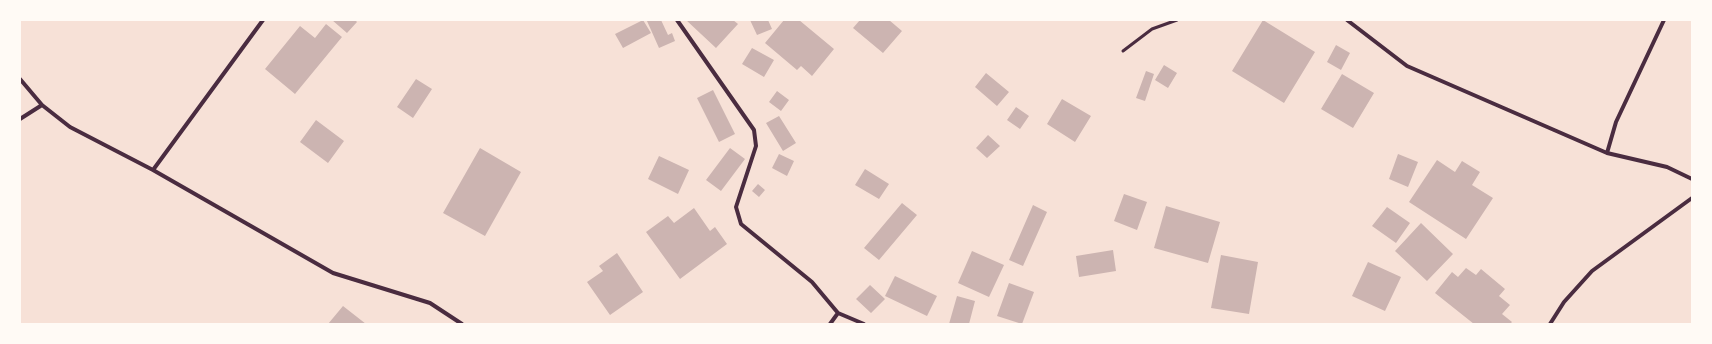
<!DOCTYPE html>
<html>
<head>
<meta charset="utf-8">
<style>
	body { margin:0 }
	#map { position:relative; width:1712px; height:344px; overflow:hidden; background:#f7e1d7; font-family:"PT Sans",sans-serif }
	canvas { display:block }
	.frame { position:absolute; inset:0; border:21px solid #fffaf5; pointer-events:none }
</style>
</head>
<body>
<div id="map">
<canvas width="1712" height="344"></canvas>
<div class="frame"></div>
</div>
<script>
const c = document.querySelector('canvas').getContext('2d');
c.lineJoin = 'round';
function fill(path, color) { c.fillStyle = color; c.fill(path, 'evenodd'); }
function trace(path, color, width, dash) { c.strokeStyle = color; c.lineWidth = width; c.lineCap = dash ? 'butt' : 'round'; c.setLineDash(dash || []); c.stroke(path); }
const building = new Path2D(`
	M332,20H355L357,22L347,33Z
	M643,20L651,33L623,48L615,34Z
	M651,20H661L668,35L672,33L675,41L659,48L647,21Z
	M686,20H733L738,24L716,48Z
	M750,20H768L772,29L757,35Z
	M784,20H799L834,49L812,76L801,66L797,70L765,43Z
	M860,20H889L902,31L883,53L853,28Z
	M1263,20L1315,52L1284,103L1232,71Z
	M326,24L342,37L295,94L265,69L300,26L315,38Z
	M1336,45L1350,53L1341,70L1327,62Z
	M752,48L774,60L764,77L742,64Z
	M1164,65L1177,73L1168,88L1155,80Z
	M1146,71L1154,74L1145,101L1136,98Z
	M986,73L1009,92L997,106L975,87Z
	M1342,74L1374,93L1353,128L1321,109Z
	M416,79L432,89L413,118L397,107Z
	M713,90L735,134L719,142L697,98Z
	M777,91L789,100L781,111L769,102Z
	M1062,99L1091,116L1075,142L1047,124Z
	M1016,107L1029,116L1020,129L1007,120Z
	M779,116L796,143L783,151L766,123Z
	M316,120L344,141L328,163L300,142Z
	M988,135L1000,146L987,158L976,148Z
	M480,148L521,172L485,236L443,213Z
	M730,148L745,159L721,191L706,180Z
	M779,154L794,161L787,176L772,168Z
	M1398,154L1418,162L1408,187L1389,179Z
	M659,156L689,170L678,194L648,179Z
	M1437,160L1455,172L1462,161L1480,172L1472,185L1493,198L1466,239L1409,202Z
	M865,169L889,184L879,199L855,185Z
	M758,184L765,190L759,197L752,191Z
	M1124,194L1147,202L1137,230L1114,221Z
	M902,203L917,215L879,260L864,248Z
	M1033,205L1047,212L1023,266L1009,260Z
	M1166,206L1220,222L1208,263L1154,248Z
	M1387,207L1410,223L1396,243L1372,226Z
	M694,208L710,231L715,227L727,244L680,279L646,232L668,216L674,223Z
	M1421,223L1453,254L1427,281L1395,251Z
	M1113,250L1116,271L1079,277L1076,256Z
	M972,251L1004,265L989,297L958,283Z
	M617,253L643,292L610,315L587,282L603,271L599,266Z
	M1221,255L1258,262L1249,314L1211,308Z
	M1368,262L1401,277L1385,311L1352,296Z
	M1466,268L1476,275L1481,269L1505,289L1499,296L1510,305L1502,314L1512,322L1510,324H1474L1435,293L1452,272L1458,277Z
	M895,276L937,296L927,316L885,296Z
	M1009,283L1034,292L1022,324L997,316Z
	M870,285L885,299L871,313L856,299Z
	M957,296L975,301L969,324H949Z
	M343,306L366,324H328Z`);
const service = new Path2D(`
	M1123,51L1152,29L1177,20`);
const minor = new Path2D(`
	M677,20L754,130L756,146L736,207L741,224L812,282L838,313L864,324
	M1347,20L1407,66L1607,153L1667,167L1692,179
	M20,79L42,105L70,127L153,170L333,273L430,303L462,324
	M20,119L42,105
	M1607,153L1616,122L1664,20
	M153,170L263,20
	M830,324L838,313
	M1550,324L1564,302L1592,271L1692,198`);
fill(building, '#ccb4b1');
trace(service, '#4a2c40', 3);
trace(minor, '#4a2c40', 4);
</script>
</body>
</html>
